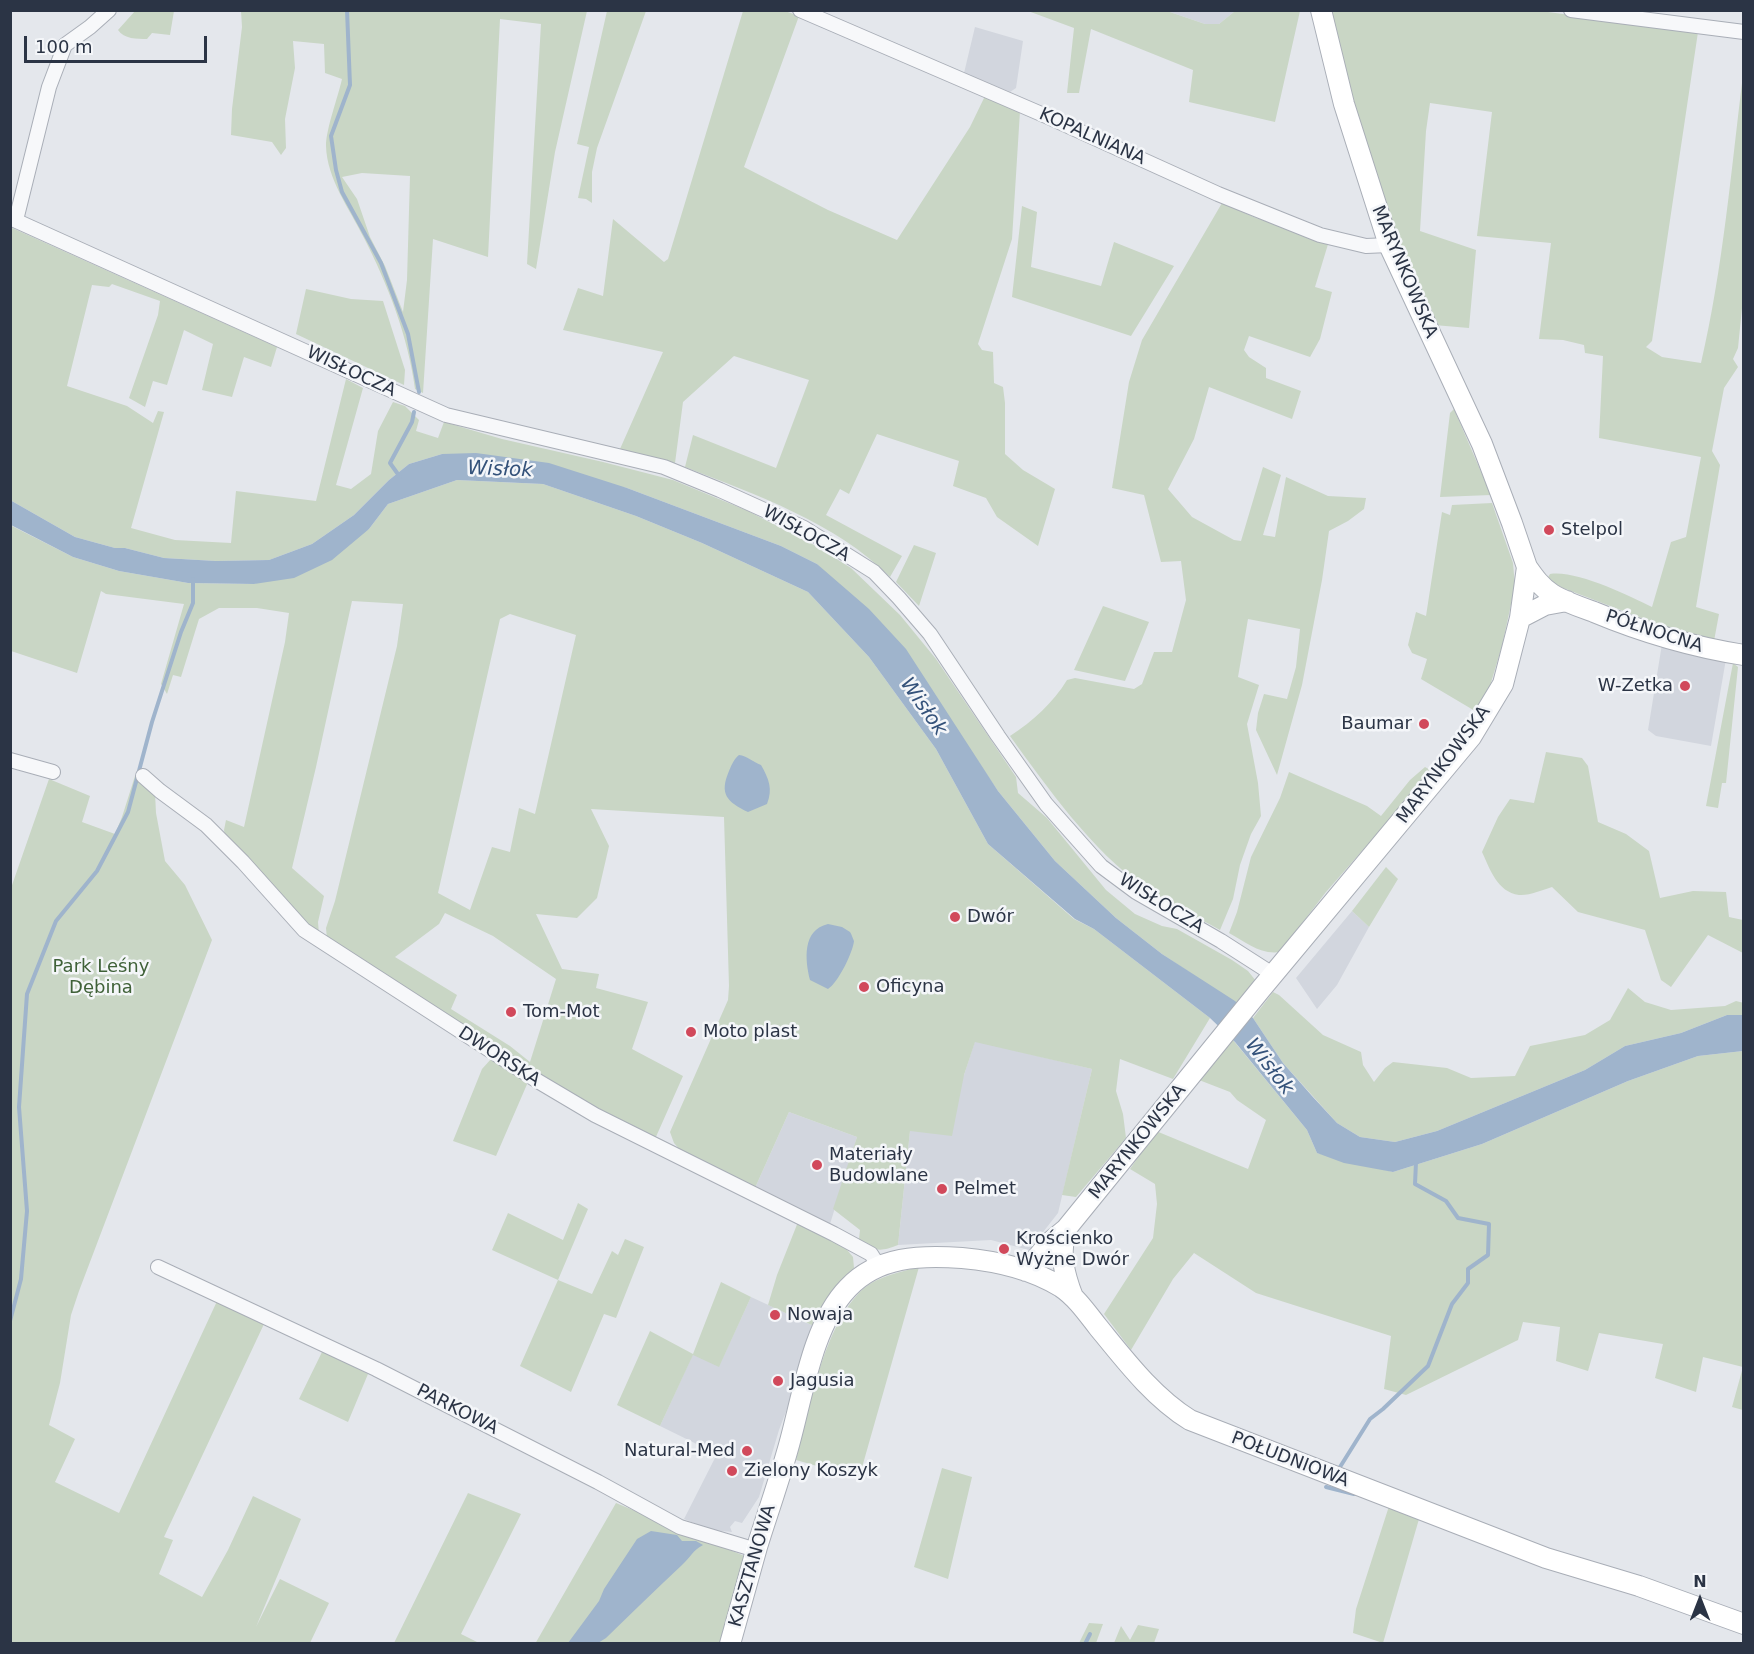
<!DOCTYPE html>
<html>
<head>
<meta charset="utf-8">
<style>
	body { margin:0 }
	#map { position:relative; width:1754px; height:1654px; overflow:hidden; background:#e4e7ec; font-family:"DejaVu Sans",sans-serif }
	canvas { display:block }
	.frame { position:absolute; inset:0; border:12px solid #2b3445; pointer-events:none }
	.north { position:absolute; left:1670px; top:1570px; width:60px; height:60px; -webkit-text-stroke:4px #f4f6f9; paint-order:stroke; rotate:0deg; font-size:16px; font-weight:700; line-height:24px; text-align:center; color:#2b3445 }
	.north::after { content:''; display:block; margin:auto; width:21px; height:27px; background:#2b3445; clip-path:polygon(50% 0,100% 100%,50% 72%,0 100%) }
	.scale { position:absolute; left:24px; top:36px; width:183px; height:27px; box-sizing:border-box; border:3px solid #2b3445; border-top:0; padding-left:8px; font-size:18px; line-height:21px; white-space:nowrap; color:#2b3445; -webkit-text-stroke:4px #f4f6f9; paint-order:stroke }
</style>
</head>
<body>
<div id="map">
<canvas width="1754" height="1654"></canvas>
<div class="frame"></div>
<div class="north">N</div>
<div class="scale">100 m</div>
</div>
<script>
const c = document.querySelector('canvas').getContext('2d');
c.lineJoin = 'round';
function fill(path, color) { c.fillStyle = color; c.fill(path, 'evenodd'); }
function trace(path, color, width, dash) { c.strokeStyle = color; c.lineWidth = width; c.lineCap = dash ? 'butt' : 'round'; c.setLineDash(dash || []); c.stroke(path); }
function label(font, color, halo, rows, align = 'center') {
  c.font = font + ' "DejaVu Sans",sans-serif'; c.lineWidth = 5; c.setLineDash([]); c.textBaseline = 'middle'; c.strokeStyle = halo; c.fillStyle = color; for (const [text, x, y, turn = 0] of rows) {
    c.save(); c.translate(x, y); c.rotate((+turn || 0) * Math.PI / 180); c.textAlign = isNaN(turn) ? turn : align; if (halo) c.strokeText(text, 0, 0); c.fillText(text, 0, 0); c.restore();
  }
}
const built = new Path2D(`
	M1167,11H1235L1219,24H1205Z
	M975,27L1023,41L1016,88L1010,92L964,73Z
	M1662,644L1726,659L1711,746L1656,736L1648,730Z
	M1352,911L1369,927L1337,985L1317,1009L1296,978Z
	M975,1041L1092,1069L1058,1213L1029,1250L991,1240L898,1245L910,1131L964,1075Z
	M789,1112L857,1137L830,1224L755,1188Z
	M751,1297L816,1327L806,1359L779,1430L759,1497L742,1523L735,1521L730,1527L732,1532L711,1530L684,1519L717,1454L660,1426L693,1354L719,1366Z`);
const green = new Path2D(`
	M1533,10L1698,32L1652,341L1646,347L1662,357L1701,363C1723,269 1731,171 1743,75L1744,288L1738,348L1733,359L1738,367L1724,388L1712,451L1720,465L1696,607L1719,614L1714,641L1686,635L1563,588L1547,579L1550,574C1577,570 1627,595 1652,607L1671,542L1686,537L1701,457L1599,438L1603,356L1585,353L1584,345L1563,340L1539,339L1551,243L1477,236L1492,112L1430,103L1426,131L1420,231L1476,250L1469,328L1434,325L1407,263L1374,180L1328,11Z
	M135,11H174L170,35L152,33L147,39C137,39 124,39 118,30Z
	M241,11H587L555,152L536,269L527,264L541,24L500,19L488,257L433,239L423,393L415,389C408,336 388,285 364,238C349,208 327,179 326,146C326,129 338,97 342,79L325,73L324,44L293,41L295,68L285,119L286,148L281,155L272,142L231,135L232,109L242,27ZM362,173L410,176L407,280L403,312L385,266L370,237L357,199L342,177Z
	M607,11H646L597,148L592,172V203L586,199L578,198L589,147L577,144Z
	M743,11H785L799,16L744,167L828,210L897,240L970,127L985,96L1020,111L1012,239L978,344L982,350L993,352L994,383L1003,387L1005,403V454L1023,470L1055,489L1038,546L997,517L986,498L953,486L959,461L877,434L849,494L840,489L826,515L902,556L890,577C835,522 756,495 685,467L693,435L776,468L809,380L734,356L683,402L675,463L620,449L663,352L563,330L578,288L603,296L613,219L664,262L668,259Z
	M1028,11H1167L1205,24H1219L1235,11H1300L1275,122L1189,102L1193,70L1091,29L1079,93H1067L1074,28Z
	M1222,203L1256,218L1329,241L1315,287L1332,292L1320,339L1310,357L1249,336L1244,350L1249,357L1266,368V378L1301,391L1292,419L1209,387L1194,439L1168,489L1192,517L1234,540L1241,541L1263,467L1281,475L1263,535L1275,537L1286,477L1328,496L1366,498L1364,509L1348,521L1329,531L1322,580L1302,685L1277,775L1256,730L1258,713L1264,694L1287,699L1296,667L1300,629L1248,619L1238,677L1259,685L1247,724L1258,783L1261,816L1251,834L1240,865L1233,899L1220,930C1195,916 1168,903 1144,887C1092,851 1047,787 1010,736C1033,721 1053,703 1067,680L1075,678L1134,689L1142,684L1154,652H1172L1186,600L1181,561L1161,562L1144,495L1112,488L1129,382L1142,340Z
	M1022,206L1037,212L1031,267L1101,286L1114,242L1174,266L1131,336L1012,297Z
	M10,227L277,347L271,367L244,357L232,397L202,390L213,344L184,330L167,385L153,381L145,407L129,398L158,315L160,301L112,284L109,287L92,285L67,386L127,406L153,423L158,411L164,412L131,528L175,540L231,543L236,491L316,501L346,379L363,388L336,485L351,489L371,474L378,431L393,402L405,406L419,420L416,431L438,438L444,422L502,439L603,462L673,480L748,511L814,545L851,568L900,615L936,659L1016,777L1018,793L1047,818L1106,890L1135,914L1162,926L1177,929L1232,960L1248,971L1256,981L1238,1005L1162,954L1116,918L1055,861L998,791L961,737L817,564L781,546L627,488L442,454L409,464L389,480L354,515L312,544L269,560L216,561L164,558L125,548H115L75,537L10,500Z
	M306,289L351,299L383,301L405,370L404,385L296,334Z
	M1454,409L1491,495L1440,497L1450,413Z
	M457,480L543,484L636,516L702,543L808,592L869,657L936,749L988,844L1074,919L1094,929L1210,1018L1173,1079L1120,1059L1116,1091L1123,1114L1126,1138L1076,1197L1062,1195L1092,1069L975,1042L964,1075L952,1136L910,1131L898,1245C880,1252 875,1252 859,1239L860,1230L833,1209L857,1137L789,1112L755,1188L680,1150L674,1143L670,1132L728,1000L729,986L724,817L591,809L609,846L597,898L577,918L536,914L562,969L599,974L596,988L648,1002L632,1049L683,1076L655,1139L606,1116L562,1087L528,1069L327,939L326,928L335,901L397,646L403,604L352,601L316,767L292,868L324,896L318,922L319,934L315,933L225,837L224,830L226,820L244,827L285,642L289,613L257,608H219L199,619L181,677L173,675L167,694L161,684L184,604L106,594L101,591L77,673L11,651L10,525L73,557L119,571L188,583L254,584L369,529L388,504ZM510,614L576,635L535,814L519,808L510,852L492,847L470,910L438,893L500,619ZM445,913L493,936L556,979L530,1062L510,1046L451,1009L457,995L395,957L439,924Z
	M1492,503L1513,563L1515,586L1502,646L1490,686L1475,711L1421,679L1427,659L1412,653L1408,645L1416,612L1426,616L1442,512L1450,515L1452,505Z
	M914,545L936,553L919,606L896,582Z
	M1103,606L1149,622L1125,681L1074,670Z
	M1733,663L1738,667L1726,783H1722L1718,808L1706,806Z
	M1546,752L1582,758L1588,766L1598,822L1626,834L1649,851L1660,898L1693,891L1726,892L1729,917L1743,920V953L1708,935L1671,987L1661,980L1645,930L1578,912L1552,887C1542,890 1529,896 1519,895C1497,892 1490,869 1482,852L1498,817L1510,799L1534,803Z
	M1425,767L1432,771L1326,892L1280,952C1260,955 1246,942 1229,933L1237,912L1251,857L1280,798L1289,772L1367,806L1381,816L1410,780Z
	M135,776L155,793L156,813L165,861L185,885L212,940L79,1291L71,1315L60,1383L49,1425L75,1439L55,1482L119,1513L218,1299L264,1324L164,1537L173,1540L159,1574L202,1597L228,1550L253,1496L301,1519L256,1627L280,1579L329,1603L310,1643L11,1644V888L49,779L90,796L82,822L115,834L122,817Z
	M1386,867L1398,879L1369,927L1352,911Z
	M1628,988L1645,1002L1671,1010L1725,1006L1736,1001L1744,1003L1743,1015H1727L1681,1033L1625,1046L1585,1070L1437,1131L1395,1142L1360,1137L1337,1123L1283,1063L1253,1018L1273,992L1279,995L1323,1035L1361,1052L1363,1065L1374,1082L1385,1068L1393,1062L1447,1068L1471,1078L1515,1076L1530,1046L1585,1035L1610,1020Z
	M1233,1040L1307,1130L1317,1153L1393,1172L1482,1144L1628,1081L1698,1056L1743,1051V1410L1732,1407L1743,1367L1703,1357L1696,1392L1655,1378L1663,1344L1599,1333L1588,1371L1556,1361L1560,1327L1523,1322L1518,1340L1406,1395L1384,1389L1391,1336L1256,1293L1194,1253L1173,1279L1131,1350L1104,1314L1153,1238L1157,1204L1155,1184L1130,1169L1156,1131L1248,1169L1266,1120L1237,1100L1230,1092L1199,1080Z
	M491,1059L528,1082L496,1156L453,1141L482,1069Z
	M578,1203L588,1209L558,1280L592,1294L612,1251L618,1255L625,1239L644,1247L616,1318L604,1314L571,1392L520,1366L558,1280L492,1250L508,1213L563,1240Z
	M798,1222L843,1245L853,1257L854,1268L827,1298L816,1327L768,1305L777,1275Z
	M919,1267L859,1478L796,1460C810,1408 823,1326 863,1289C878,1276 901,1272 919,1267Z
	M721,1282L751,1297L719,1367L693,1355L660,1426L617,1405L650,1331L693,1354Z
	M323,1350L368,1374L348,1422L299,1399Z
	M942,1468L972,1477L948,1579L914,1567Z
	M468,1493L521,1514L461,1634L479,1643H394Z
	M616,1503L747,1557L723,1643L535,1644Z
	M1390,1503L1419,1519L1383,1643L1353,1633L1356,1609Z
	M1089,1623L1103,1624L1096,1643H1079Z
	M1138,1625L1159,1629L1154,1643H1114L1121,1626L1130,1640Z`);
const water = new Path2D(`
	M476,453L549,463L627,488L781,546L817,564L869,609L906,649L998,791L1055,861L1116,918L1162,954L1235,1001L1253,1018L1283,1063L1312,1096L1337,1123L1360,1137L1395,1142L1437,1131L1585,1070L1625,1046L1681,1033L1727,1015H1743V1051L1698,1056L1628,1081L1482,1144L1393,1172L1344,1163L1317,1153L1307,1130L1235,1042L1210,1018L1094,929L1075,919L988,844L936,749L869,657L808,592L702,543L636,516L543,484L457,480L388,504L369,529L332,560L294,578L254,584L188,583L119,571L73,557L11,525L10,500L75,537L115,548H125L164,558L216,561L269,560L312,544L354,515L389,480L409,464L442,454Z
	M739,755C747,756 753,762 761,765C769,779 773,789 767,804L748,812C727,802 719,794 729,771C732,764 734,759 739,755Z
	M828,924L842,927L850,932C851,933 854,941 854,941C853,952 838,983 828,989L810,980C805,960 802,930 828,924Z
	M651,1531L677,1535L682,1541H696L703,1545C692,1551 691,1557 682,1565C656,1589 631,1614 606,1638L598,1643H568L599,1601L604,1589L637,1539Z`);
const stream = new Path2D(`
	M347,10L350,85L331,136L336,170L342,192L381,263L408,334L419,392
	M400,477L390,463L412,422L414,412
	M10,1321L21,1279L27,1211L19,1107L27,994L56,921L97,871L128,812L152,722L181,632L193,603V579
	M1340,1467L1370,1419L1383,1409L1428,1366L1452,1304L1468,1283V1269L1488,1255L1489,1224L1458,1218L1446,1201L1415,1184L1416,1162
	M1326,1487L1354,1494
	M1085,1644L1090,1634`);
const street = new Path2D(`
	M800,10L1046,116L1218,194L1285,221L1320,235L1366,246L1389,245
	M1571,10L1744,32
	M10,218L446,415L664,467L720,490L804,528L874,572L899,598L930,634L998,736L1046,804L1101,866L1136,892L1221,941L1274,975
	M16,220L49,87L65,45L90,27L109,10
	M10,760L53,772
	M143,776L160,791L206,825L243,862L304,930L536,1080L595,1115L834,1234L871,1254L878,1265
	M158,1267L376,1369L598,1482L680,1527L756,1550`);
const secondary = new Path2D(`
	M1527,567C1534,577 1541,587 1552,594C1565,602 1580,607 1594,612C1642,632 1693,647 1744,655
	M1520,618L1545,605L1567,601
	M1066,1229C1059,1253 1064,1274 1073,1297
	M1026,1271L1049,1243L1066,1229L1261,989L1471,737L1503,684L1520,618L1527,567L1512,523L1482,444L1389,245L1344,104L1321,10
	M730,1644C739,1611 748,1579 757,1547C767,1515 778,1484 787,1452C802,1402 811,1326 848,1288C878,1256 921,1255 962,1258C996,1261 1032,1269 1061,1287C1076,1297 1087,1313 1098,1327C1125,1360 1153,1397 1190,1420L1546,1558L1639,1586L1744,1624`);
const markers = [
	[1549,530,6,"#d1495b"],
	[1685,686,6,"#d1495b"],
	[1424,724,6,"#d1495b"],
	[955,917,6,"#d1495b"],
	[864,987,6,"#d1495b"],
	[511,1012,6,"#d1495b"],
	[691,1032,6,"#d1495b"],
	[817,1165,6,"#d1495b"],
	[942,1189,6,"#d1495b"],
	[1004,1249,6,"#d1495b"],
	[775,1315,6,"#d1495b"],
	[778,1381,6,"#d1495b"],
	[747,1451,6,"#d1495b"],
	[732,1471,6,"#d1495b"]
];
const streetNames = [
	["KOPALNIANA",1092,137,24],
	["MARYNKOWSKA",1404,272,67],
	["WISŁOCZA",351,372,25],
	["WISŁOCZA",806,534,29],
	["PÓŁNOCNA",1654,632,18],
	["MARYNKOWSKA",1444,765,-53],
	["WISŁOCZA",1161,904,32],
	["DWORSKA",499,1057,33],
	["MARYNKOWSKA",1138,1142,-51],
	["PARKOWA",457,1410,27],
	["POŁUDNIOWA",1290,1460,21],
	["KASZTANOWA",753,1566,-74]
];
const poiNames = [
	["Stelpol",1561,530],
	["W-Zetka",1673,686,"right"],
	["Baumar",1412,724,"right"],
	["Dwór",967,917],
	["Oficyna",876,987],
	["Tom-Mot",523,1012],
	["Moto plast",703,1032],
	["Materiały",829,1155],
	["Budowlane",829,1176],
	["Pelmet",954,1189],
	["Krościenko",1016,1239],
	["Wyżne Dwór",1016,1260],
	["Nowaja",787,1315],
	["Jagusia",790,1381],
	["Natural-Med",735,1451,"right"],
	["Zielony Koszyk",744,1471]
];
const parkNames = [
	["Park Leśny",101,967],
	["Dębina",101,988]
];
const waterNames = [
	["Wisłok",500,470,2],
	["Wisłok",923,707,55],
	["Wisłok",1269,1067,52]
];
fill(built, '#d2d6de');
fill(green, '#c9d6c5');
fill(water, '#9fb4cc');
trace(stream, '#9fb4cc', 4);
trace(street, '#a9aeb7', 16);
trace(secondary, '#a9aeb7', 22);
trace(street, '#f7f8fa', 14);
trace(secondary, '#fff', 20);
for (const [x, y, r, color] of markers) { const dot = new Path2D(); dot.arc(x, y, r, 0, 2 * Math.PI); c.fillStyle = color; c.fill(dot); trace(dot, '#f4f6f9', 2); }
label('18px', '#2b3445', '#f4f6f9', streetNames);
label('18px', '#2b3445', '#f4f6f9', poiNames, 'left');
label('18px', '#3f6138', '#f4f6f9', parkNames);
label('italic 20px', '#34527a', '#f4f6f9', waterNames);
</script>
</body>
</html>
